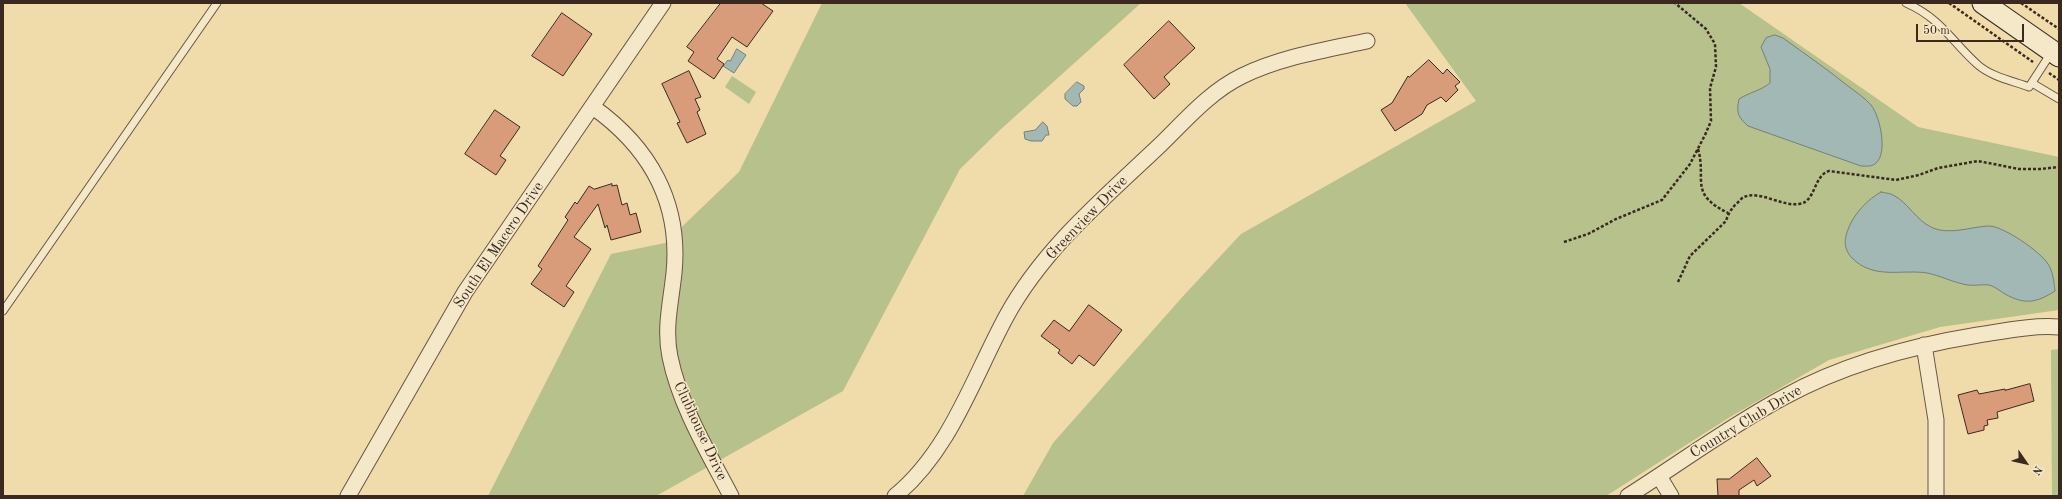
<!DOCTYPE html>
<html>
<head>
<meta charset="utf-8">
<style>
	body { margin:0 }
	#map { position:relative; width:2062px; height:499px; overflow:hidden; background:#f0dbaa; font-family:"Old Standard TT",serif }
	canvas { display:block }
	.frame { position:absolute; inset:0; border:4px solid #3b2920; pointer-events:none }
	.north { position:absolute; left:2006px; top:443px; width:40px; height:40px; -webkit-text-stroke:3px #f5e8c8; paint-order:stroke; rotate:124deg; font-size:11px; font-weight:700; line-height:16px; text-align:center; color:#3b2920 }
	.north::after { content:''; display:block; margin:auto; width:14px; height:18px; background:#3b2920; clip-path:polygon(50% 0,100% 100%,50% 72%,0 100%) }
	.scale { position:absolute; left:1916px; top:24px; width:108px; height:18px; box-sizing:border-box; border:2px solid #3b2920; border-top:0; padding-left:5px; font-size:12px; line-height:14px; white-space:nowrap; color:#3b2920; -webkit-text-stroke:3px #f5e8c8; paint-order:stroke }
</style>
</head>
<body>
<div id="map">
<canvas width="2062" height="499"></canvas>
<div class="frame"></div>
<div class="north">N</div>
<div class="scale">50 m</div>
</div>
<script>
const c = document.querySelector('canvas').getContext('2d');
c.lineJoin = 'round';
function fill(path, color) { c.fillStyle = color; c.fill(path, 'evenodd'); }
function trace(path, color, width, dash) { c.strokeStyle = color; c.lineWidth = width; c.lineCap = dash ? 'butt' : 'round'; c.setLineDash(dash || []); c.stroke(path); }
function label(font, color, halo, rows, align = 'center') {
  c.font = font + ' "Old Standard TT",serif'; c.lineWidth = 3; c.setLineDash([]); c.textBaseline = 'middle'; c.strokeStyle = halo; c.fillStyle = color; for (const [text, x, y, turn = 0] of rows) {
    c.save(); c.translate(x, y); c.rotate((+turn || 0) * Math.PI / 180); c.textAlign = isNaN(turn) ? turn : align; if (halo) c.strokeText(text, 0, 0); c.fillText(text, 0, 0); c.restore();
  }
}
const green = new Path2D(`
	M822,3H1141L1000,130L960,169L843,391L656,496H488L611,254L665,243L739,172Z
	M1405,3H1739L1918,127L2059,157V310L1940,327L1829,360L1730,417L1606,496H1023L1053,443L1185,294L1241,234L1476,101Z
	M732,76L756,92L749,104L725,87Z
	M2059,349V496H2052L2051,350Z`);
const water = new Path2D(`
	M1775,35L1783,38C1805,54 1827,69 1848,86C1856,92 1865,98 1871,105C1880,116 1888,153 1876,163C1872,167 1867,166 1861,166L1748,126C1738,117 1736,113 1739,99C1750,92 1760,91 1770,83V69L1761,47L1766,38Z
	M737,49L746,55L734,73L723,66L728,60L730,61Z
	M1077,82L1084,86V89L1079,94L1081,102L1077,106H1073L1065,99V94Z
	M1043,122L1047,126L1049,135H1046L1042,141H1031L1025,139L1024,132L1035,130Z
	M1881,192C1884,193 1890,193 1893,195C1908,202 1916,221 1933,228C1950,235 1970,227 1988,226C2002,225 2041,252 2048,264C2053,271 2054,283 2055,291C2036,303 2025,305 2005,294C2000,291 1994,286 1989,285C1982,284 1975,286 1968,285C1954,283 1939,275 1927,273C1901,269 1874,280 1852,258C1843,248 1844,239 1849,227C1854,214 1868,199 1881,192Z`);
const building = new Path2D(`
	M721,3H761L773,11L747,47L732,37L717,59L724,64L714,79L688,61L694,52L687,47Z
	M562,13L592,34L563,76L532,56Z
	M1169,21L1195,48L1164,77L1170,84L1154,99L1124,65Z
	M1429,60L1443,74L1447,69L1460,82L1455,86L1458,90L1446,102L1441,97L1427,105L1422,114L1395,131L1381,110L1392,103L1408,76L1409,77Z
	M689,71L701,97L695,99L700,110L697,112L706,134L687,143L677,123L680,122L662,84Z
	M495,110L520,127L500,156L506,160L496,175L465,154Z
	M612,184V186L617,185L622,205L627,203L630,215L636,213L641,232L611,240L607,225L605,228L598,204L574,237L591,249L566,286L574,292L564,307L531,284L542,269L538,266L568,220L565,217L575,202L577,204L589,186L594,189Z
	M1089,305L1122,330L1094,366L1079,355L1072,364L1058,353L1060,350L1041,336L1054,320L1069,331Z
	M2030,384L2034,401L1997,412L1998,418L1987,420L1988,425L1984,426V430L1968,434L1958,395L1977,390L1979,394L2005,389V390Z
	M1757,458L1771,476L1757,486L1754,480L1739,490V496H1718L1717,479H1729Z`);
const path = new Path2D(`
	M1949,3L2033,62
	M2021,3L2059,29
	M2049,73L2059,80
	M1698,149C1707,180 1688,193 1728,213
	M1564,242L1588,234L1616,219L1662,200L1690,164L1705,135L1711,121L1710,88L1716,67L1715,44L1706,29L1675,3
	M1678,282L1690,256L1726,221C1728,214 1730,211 1735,205C1738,203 1741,198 1744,197C1759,190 1783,207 1799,204C1816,202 1813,176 1829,171L1896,180L1919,175L1938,168L1978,161L2019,169H2040L2059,167`);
const lane = new Path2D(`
	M1906,3C1942,19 1951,41 1978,65C1992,77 2013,81 2029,87L2051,53
	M2032,83L2059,99
	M3,311L217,3`);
const street = new Path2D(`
	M593,107C649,147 681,202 674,273C671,302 664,328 670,357C680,406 708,452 731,496
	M1924,345L1936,420V496
	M1659,476L1671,496
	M348,496L465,292L663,3
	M895,496C950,451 973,378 1006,317C1043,249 1103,199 1158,147C1184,122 1209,92 1242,76C1281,57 1325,50 1367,41
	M1628,496C1680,463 1730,426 1784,397C1844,364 1911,346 1978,335C2004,331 2033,325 2059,327`);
const secondary = new Path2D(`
	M1983,3L2059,56`);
const streetNames = [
	["Greenview Drive",1087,218,-46],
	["South El Macero Drive",499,245,-56],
	["Country Club Drive",1746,422,-31],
	["Clubhouse Drive",700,431,65]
];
fill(green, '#b6c18b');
fill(water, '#a1b8b5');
trace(water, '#787f79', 1);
fill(building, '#d99c7b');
trace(building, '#3b2920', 1);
trace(lane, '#685642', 9);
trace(street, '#685642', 17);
trace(secondary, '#3b2920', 23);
trace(path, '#3b2920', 2.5, [3, 2]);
trace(lane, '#f5e8c8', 7);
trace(street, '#f5e8c8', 15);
trace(secondary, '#f5e8c8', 21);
label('15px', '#3b2920', '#f5e8c8', streetNames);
</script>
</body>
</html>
